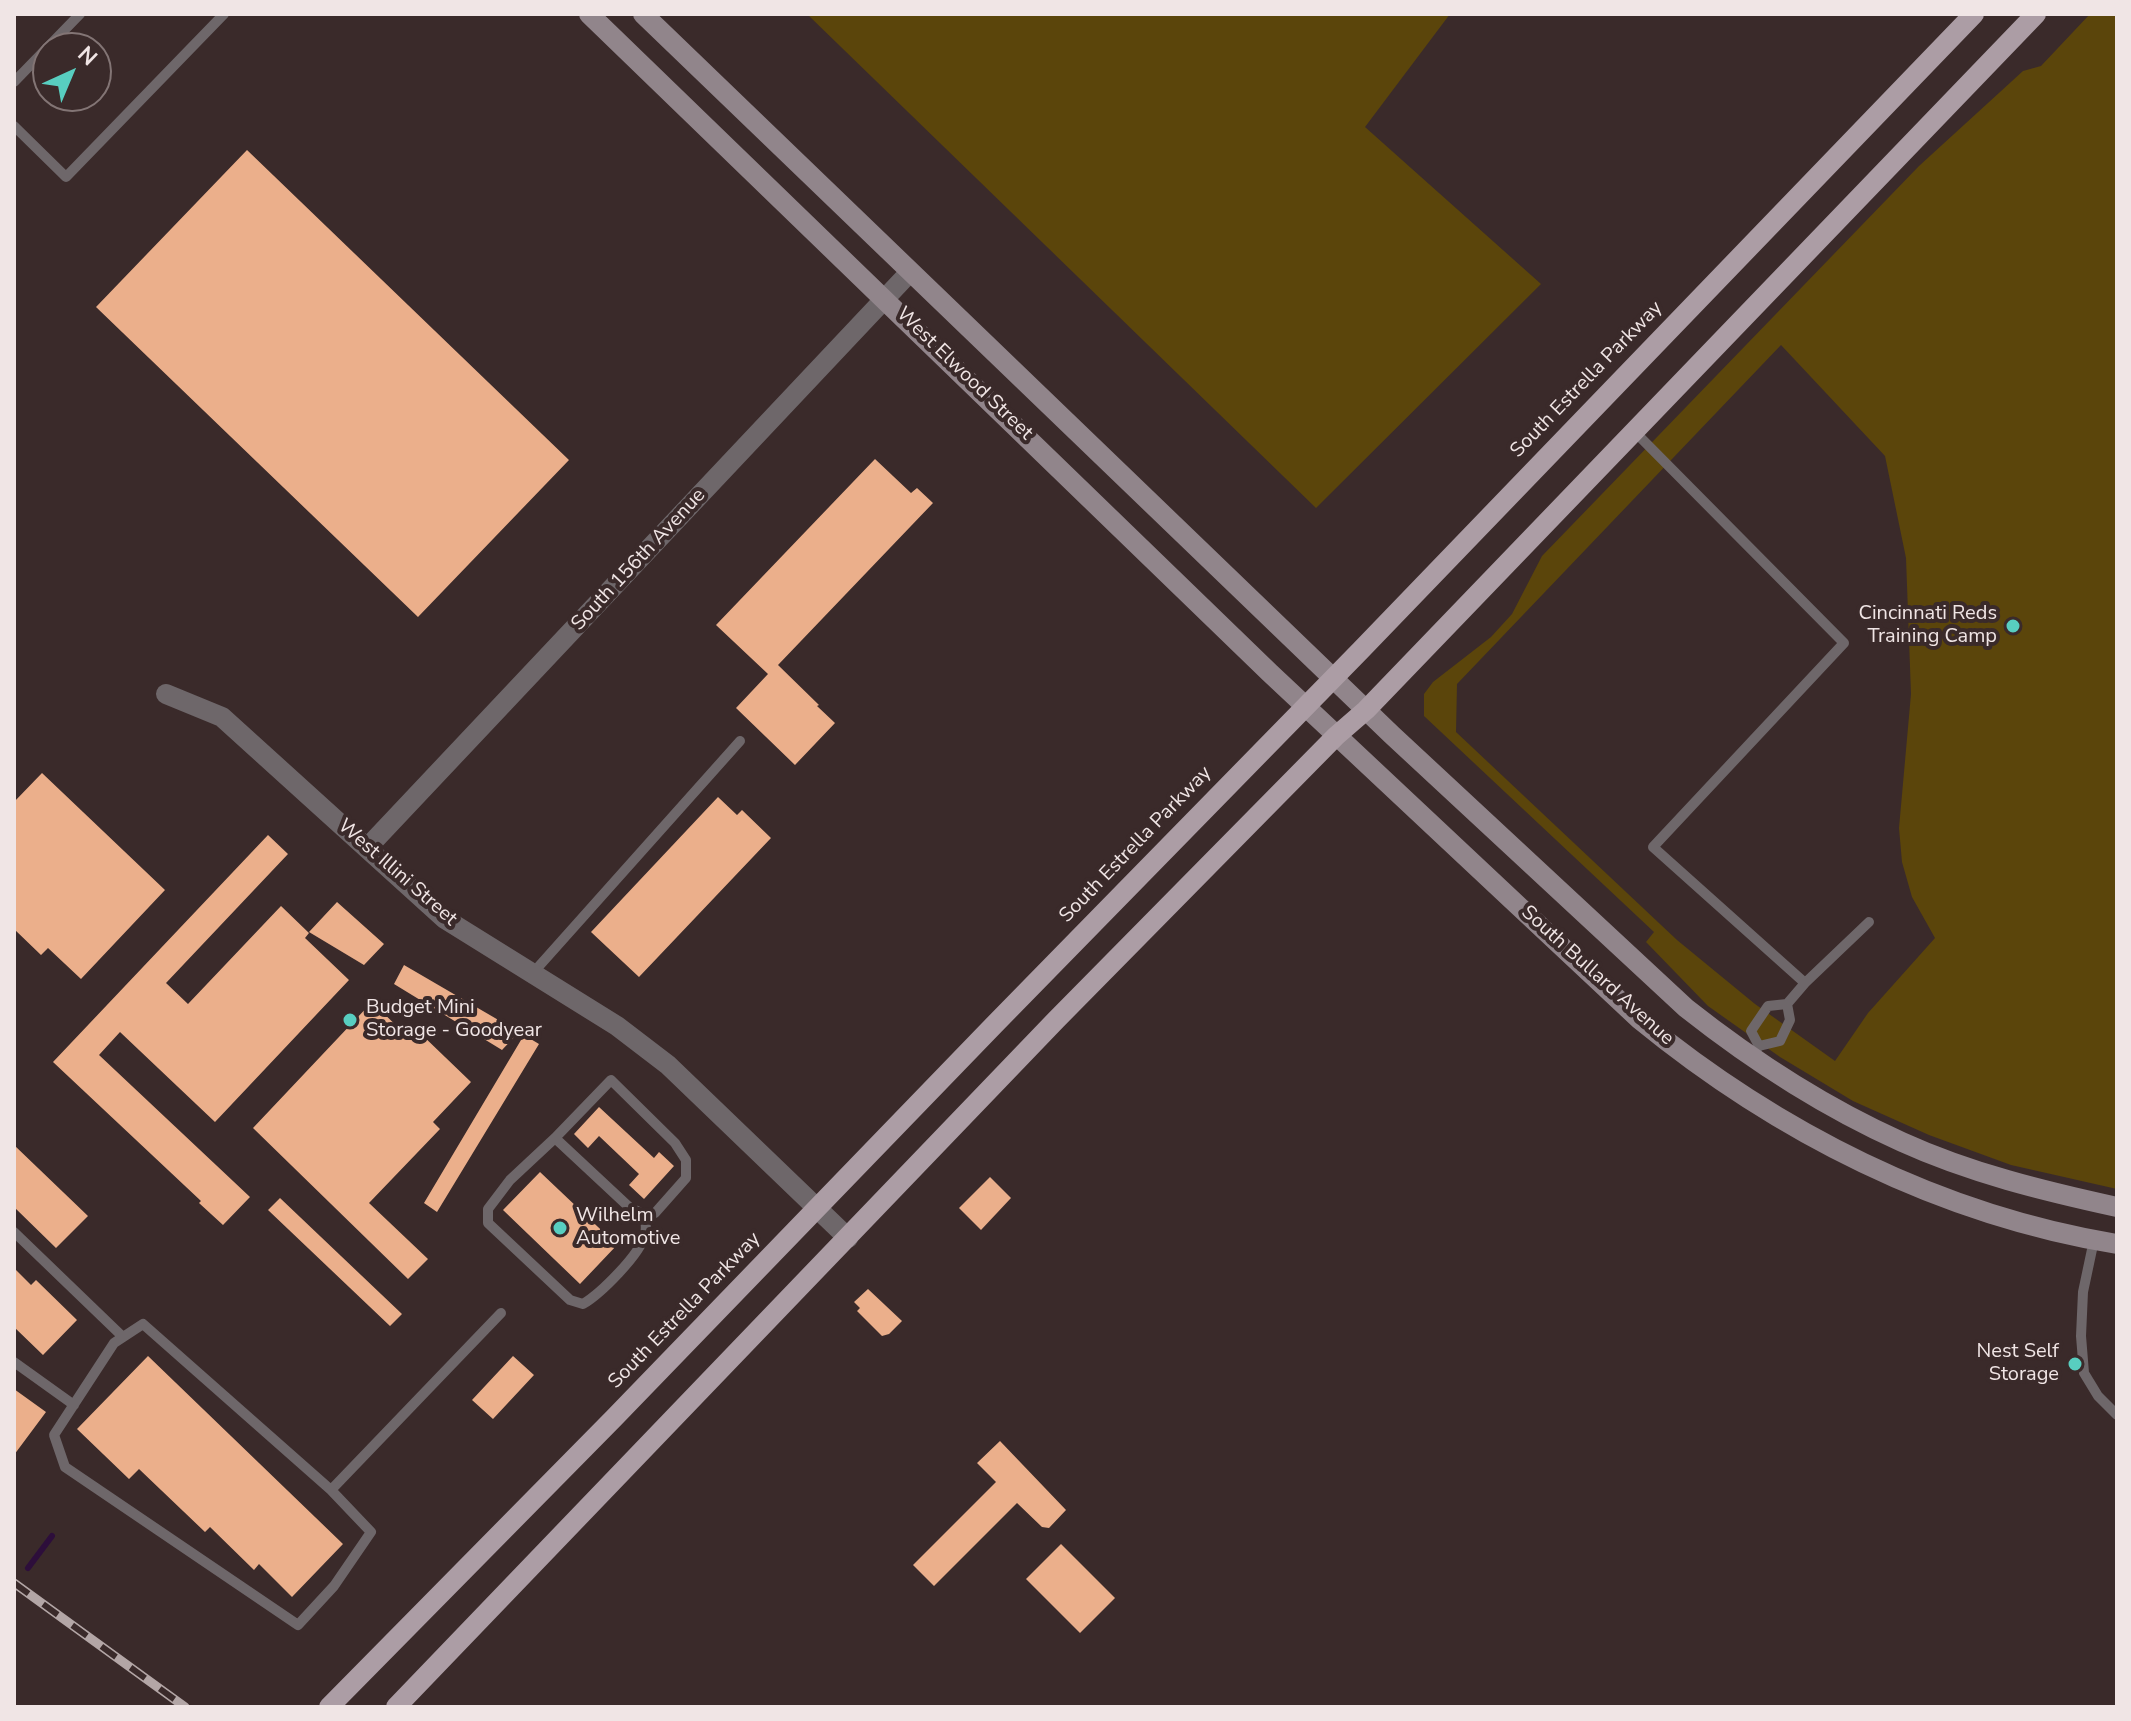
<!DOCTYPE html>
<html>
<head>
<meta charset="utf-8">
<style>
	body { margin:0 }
	#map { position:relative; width:2131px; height:1721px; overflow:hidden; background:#3a2a2a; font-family:"Nunito Sans",sans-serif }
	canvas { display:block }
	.frame { position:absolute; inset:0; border:16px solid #f0e5e5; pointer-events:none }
	.north { position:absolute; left:32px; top:32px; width:80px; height:80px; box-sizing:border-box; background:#3a2a2a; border:2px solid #837575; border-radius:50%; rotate:44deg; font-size:22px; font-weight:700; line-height:32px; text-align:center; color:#f0e5e5 }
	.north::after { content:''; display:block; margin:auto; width:28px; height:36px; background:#58cec0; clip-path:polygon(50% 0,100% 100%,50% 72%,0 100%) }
</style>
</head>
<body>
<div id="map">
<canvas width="2131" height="1721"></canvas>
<div class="frame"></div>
<div class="north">N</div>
</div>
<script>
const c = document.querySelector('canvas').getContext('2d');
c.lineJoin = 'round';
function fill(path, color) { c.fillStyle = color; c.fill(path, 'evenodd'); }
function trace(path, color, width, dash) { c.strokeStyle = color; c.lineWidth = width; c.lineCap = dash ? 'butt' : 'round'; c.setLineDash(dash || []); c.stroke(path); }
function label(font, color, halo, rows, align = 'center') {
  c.font = font + ' "Nunito Sans",sans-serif'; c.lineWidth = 8; c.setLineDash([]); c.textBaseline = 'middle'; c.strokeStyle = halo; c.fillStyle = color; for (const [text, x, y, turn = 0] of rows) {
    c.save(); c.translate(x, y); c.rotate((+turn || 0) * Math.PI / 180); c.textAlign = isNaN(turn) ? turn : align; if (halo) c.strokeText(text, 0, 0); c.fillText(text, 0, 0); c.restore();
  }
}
const green = new Path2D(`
	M807,14H1450L1365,127L1541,284L1316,508Z
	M2090,14H2117V1189L2011,1165L1929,1135L1853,1101L1780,1057L1708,1006L1646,942L1654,932L1424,716V694L1433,682L1491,637L1512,614L1542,556L1919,166L2023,71L2041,66ZM1781,345L1885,456L1906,558L1911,694L1899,828L1902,862L1912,897L1935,938L1868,1013L1835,1061L1755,1004L1677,940L1456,732L1457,684Z`);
const stream = new Path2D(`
	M28,1568L52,1536`);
const building = new Path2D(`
	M247,150L569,460L418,617L96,307Z
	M875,459L911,493L917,488L933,503L778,665L819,705L817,706L835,723L795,765L736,708L768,674L716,625Z
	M42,773L165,890L81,979L48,948L41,955L14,929V802Z
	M718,797L737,815L742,810L771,838L639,977L591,932Z
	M268,835L288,854L166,983L188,1004L281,906L309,933L305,938L349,980L215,1122L120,1032L99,1055L250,1197L223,1225L199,1203L201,1201L53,1062Z
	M337,902L384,944L364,965L309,932Z
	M404,965L519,1032L502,1050L394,984Z
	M372,1002L411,1040L419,1032L471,1082L433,1122L440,1129L369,1203L428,1259L408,1279L253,1128Z
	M524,1035L539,1044L437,1212L424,1203Z
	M599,1107L654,1158L659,1152L674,1166L644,1199L629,1185L639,1174L599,1136L588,1148L574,1134Z
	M14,1145L88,1216L56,1248L14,1207Z
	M540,1172L617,1245L580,1284L503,1210Z
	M990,1177L1011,1198L981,1230L959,1208Z
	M280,1198L402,1314L390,1326L268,1210Z
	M14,1268L31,1285L36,1280L77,1320L43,1355L14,1327Z
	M868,1289L902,1321L889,1334L882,1336L857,1311L860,1308L854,1302Z
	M148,1356L343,1544L292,1597L259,1564L254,1570L210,1527L205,1532L139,1469L129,1479L77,1429Z
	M513,1356L534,1375L493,1419L472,1400Z
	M14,1389L46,1412L14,1455Z
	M1000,1441L1066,1510L1049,1528L1042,1527L1017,1503L934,1586L913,1565L996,1482L977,1463Z
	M1061,1544L1115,1598L1080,1633L1026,1579Z`);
const service = new Path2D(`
	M14,82L80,14
	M14,126L66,177L224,14
	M1634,431L1844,643L1653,847L1805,983L1869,922
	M532,974L740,741
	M1759,1046L1751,1031L1768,1006L1787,1004L1805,983
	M1756,1050L1759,1046L1780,1041L1790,1020L1787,1004
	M555,1138L629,1207L645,1215L655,1213L686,1178V1160L675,1143L611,1080L555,1138L510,1180L488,1209V1223L570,1300L583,1304C600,1294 641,1254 645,1234C647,1228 645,1221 645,1215
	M14,1232L123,1337
	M2094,1240L2083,1292L2081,1336L2084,1373L2098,1396L2117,1415
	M143,1324L331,1490L371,1532L334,1586L298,1625L65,1467L54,1435L114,1343Z
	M14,1362L74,1405
	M331,1490L501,1313`);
const minor = new Path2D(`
	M166,694L222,717L445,919L617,1026L668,1065L848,1238
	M367,848L910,272`);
const secondary = new Path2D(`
	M589,14L1270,673L1639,1019C1777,1132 1940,1215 2117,1244
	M643,14L1392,735L1686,1008C1753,1061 1824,1107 1902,1142C1970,1173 2044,1191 2117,1207`);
const primary = new Path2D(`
	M329,1707L614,1418L994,1025L1360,651L1974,14
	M396,1707L1056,1020L1336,736L1366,710L2036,14`);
const rail = new Path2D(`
	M14,1583L185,1707`);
const markers = [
	[2013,626,8,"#58cec0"],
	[350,1020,8,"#58cec0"],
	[560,1228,8,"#58cec0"],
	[2075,1364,8,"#58cec0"]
];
const streetNames = [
	["West Elwood Street",964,374,44],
	["South Estrella Parkway",1587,380,-46],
	["South 156th Avenue",639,560,-47],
	["South Estrella Parkway",1136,845,-46],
	["West Illini Street",397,873,41],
	["South Bullard Avenue",1597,976,42],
	["South Estrella Parkway",685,1311,-46]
];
const poiNames = [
	["Cincinnati Reds",1997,614],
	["Training Camp",1997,637],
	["Budget Mini",366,1008,"left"],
	["Storage - Goodyear",366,1031,"left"],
	["Wilhelm",576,1216,"left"],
	["Automotive",576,1239,"left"],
	["Nest Self",2059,1352],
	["Storage",2059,1375]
];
fill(green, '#5b450b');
trace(stream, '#2d0e3b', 6);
fill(building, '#ebaf8b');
trace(service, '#6e676a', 10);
trace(minor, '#6e676a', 20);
trace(secondary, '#91858b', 20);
trace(primary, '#ac9da5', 20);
trace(rail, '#b3a6a6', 9);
trace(rail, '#3a2a2a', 6, [18]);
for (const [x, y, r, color] of markers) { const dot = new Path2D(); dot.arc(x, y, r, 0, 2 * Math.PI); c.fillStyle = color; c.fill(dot); trace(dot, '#3a2a2a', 3); }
label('20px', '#f0e5e5', '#3a2a2a', streetNames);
label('20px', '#f0e5e5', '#3a2a2a', poiNames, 'right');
</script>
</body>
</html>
